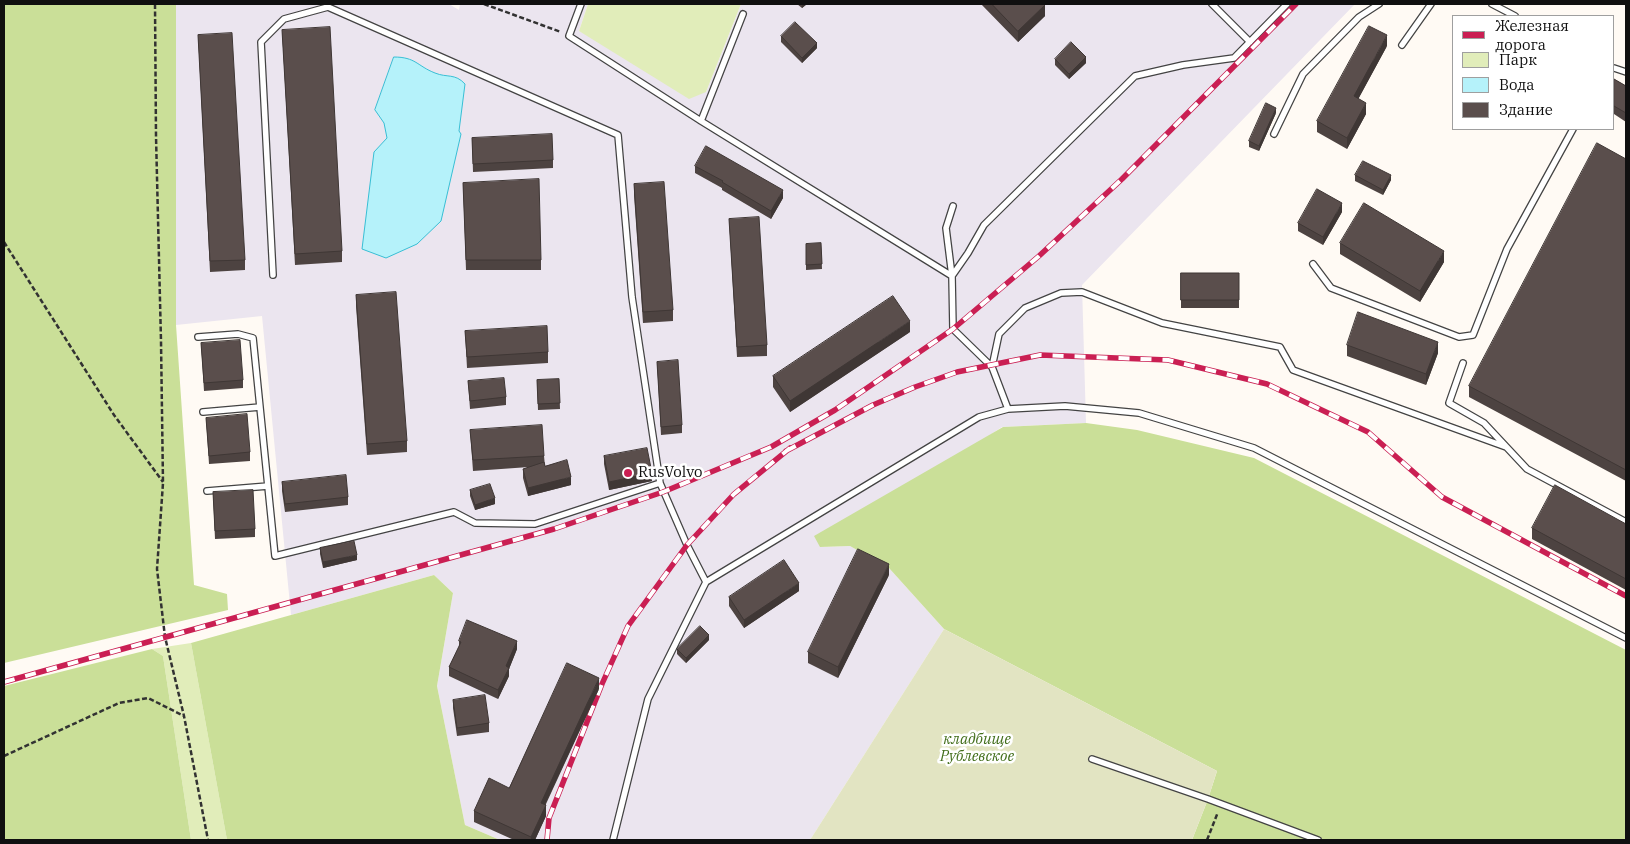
<!DOCTYPE html>
<html>
<head>
<meta charset="utf-8">
<style>
	body { margin:0 }
	#map { position:relative; width:1630px; height:844px; overflow:hidden; background:#fffaf4; font-family:"IBM Plex Serif",serif }
	canvas { display:block }
	.frame { position:absolute; inset:0; border:5px solid #101010; pointer-events:none }
	.legend { position:absolute; left:1452px; top:15px; width:162px; height:115px; box-sizing:border-box; background:#fff; border:1px solid #9f9f9f; margin:0; padding:6px 9px; list-style:none; font-size:15px; color:#101010 }
	.legend li { display:flex; align-items:center; gap:10px; height:25px }
	.legend b { width:25px; border:1px solid #9f9f9f }
</style>
</head>
<body>
<div id="map">
<canvas width="1630" height="844"></canvas>
<div class="frame"></div>
<ul class="legend">
<li><b style="height:6px;background:#ca1f53"></b>Железная дорога</li>
<li><b style="height:14px;background:#e1edba"></b>Парк</li>
<li><b style="height:14px;background:#b5f2fa"></b>Вода</li>
<li><b style="height:14px;background:#5a4e4c"></b>Здание</li>
</ul>
</div>
<script>
const c = document.querySelector('canvas').getContext('2d');
c.lineJoin = 'round';
function fill(path, color) { c.fillStyle = color; c.fill(path, 'evenodd'); }
function trace(path, color, width, dash) { c.strokeStyle = color; c.lineWidth = width; c.lineCap = dash ? 'butt' : 'round'; c.setLineDash(dash || []); c.stroke(path); }
function label(font, color, halo, rows, align = 'center') {
  c.font = font + ' "IBM Plex Serif",serif'; c.lineWidth = 5; c.setLineDash([]); c.textBaseline = 'middle'; c.strokeStyle = halo; c.fillStyle = color; for (const [text, x, y, turn = 0] of rows) {
    c.save(); c.translate(x, y); c.rotate((+turn || 0) * Math.PI / 180); c.textAlign = isNaN(turn) ? turn : align; if (halo) c.strokeText(text, 0, 0); c.fillText(text, 0, 0); c.restore();
  }
}
const industrial = new Path2D(`
	M176,4H449L459,10L460,4H588L579,31L706,92L741,4H1355L1082,285L1086,423L1002,427L820,547L850,546L889,568L944,629L810,840H500L465,825L437,686L453,593L434,575L291,615L262,316L176,325Z`);
const green = new Path2D(`
	M588,4H741L706,92L689,99L579,31Z
	M191,643L227,840H191L163,656L152,649Z`);
const forest = new Path2D(`
	M4,4H176V325L194,585L227,594L228,610L4,663Z
	M1086,423L1137,430L1254,458L1626,650V840H1192L1208,799L1217,771L944,629L889,568L850,546L820,547L814,536L1003,427Z
	M434,575L453,593L437,686L465,825L500,840H227L191,643Z
	M152,649L163,656L191,840H4V686Z`);
const cemetery = new Path2D(`
	M944,629L1217,771L1208,799L1192,840H810Z`);
const water = new Path2D(`
	M394,57C416,57 417,66 435,73C447,78 455,73 465,84L459,131L461,134L441,221L417,244L386,258L362,249L374,152L387,138L384,123L375,110Z`);
const path = new Path2D(`
	M155,4L156,136L161,341L163,483L157,569L165,637L184,716L208,840
	M484,4L561,32
	M4,242L114,415L163,482
	M4,756L119,703L148,698L184,716
	M1207,840L1218,812`);
const lane = new Path2D(`
	M581,4L569,36L701,121L952,276L953,329L992,367L1008,409
	M1212,4L1250,42
	M1492,4L1515,16
	M1402,45L1431,4
	M1614,68L1626,72
	M701,121L743,14
	M1274,134L1303,74L1359,17L1379,4
	M953,206L946,228L952,276L968,253L984,225L1135,76L1183,65L1234,58L1287,4
	M1313,264L1331,288L1459,337L1473,335L1507,249L1573,129
	M273,275L261,42L284,19L328,7L618,135L632,297L660,483L687,545L706,582
	M198,337L238,334L253,338L275,556L454,512L475,523L535,524L660,483
	M1463,363L1449,403L1484,423L1527,469L1626,522
	M992,367L999,334L1025,308L1061,293L1082,292L1162,323L1280,347L1293,370L1506,447
	M203,412L260,407
	M207,491L268,486
	M1092,759L1208,799L1318,840
	M613,840L648,699L706,582L979,417L1008,409L1065,406L1139,413L1254,448L1626,638`);
const rail = new Path2D(`
	M786,451L873,405L915,387L957,372L1040,355L1168,360L1267,384L1368,432L1442,497L1626,596
	M4,682L554,529L663,492L771,447L835,410L953,329L1039,256L1122,179L1296,4
	M547,840L549,818L602,684L628,626L687,545L734,494L790,448`);
const wall = new Path2D(`
	M797,4H807L802,8Z
	M981,4H1044L1045,16L1018,42Z
	M282,30L342,251V262L295,265Z
	M198,35L245,260V270L210,272Z
	M781,36L817,48L802,63L781,42Z
	M1387,46L1358,99L1366,114L1347,149L1317,132V121Z
	M1055,59L1086,63L1069,79L1055,65Z
	M1614,79L1626,86V122L1614,114Z
	M1276,113L1259,151L1249,147V141Z
	M472,138L553,160V168L473,172Z
	M1626,159V481L1469,397V386Z
	M695,166L783,198L771,219L722,190V188L695,173Z
	M1355,175L1391,180L1383,195L1355,181Z
	M463,183L541,260V270H466Z
	M634,184L673,310V321L643,323L634,195Z
	M1342,212L1323,245L1298,231V223Z
	M729,219L767,345V356L737,357Z
	M821,243L822,269L806,270V244Z
	M1340,243L1444,262L1420,302L1340,254Z
	M1181,273H1239V308H1181Z
	M356,295L407,441V452L367,455L356,306Z
	M465,331L548,352V363L467,368Z
	M910,332L790,412L773,387V376Z
	M201,343L243,380V388L204,391Z
	M1347,345L1438,353L1426,385L1347,356Z
	M657,362L682,425V433L661,435Z
	M559,379L560,409L538,410L537,380Z
	M468,381L506,397V405L470,409Z
	M206,418L250,452V461L209,464Z
	M470,430L544,456L545,466L571,485L528,496L523,478V469L529,467L473,471Z
	M604,456L652,481L609,490L604,464Z
	M282,482L348,497V505L285,512L282,491Z
	M470,490L495,504L475,510L470,496Z
	M213,492L255,529V537L215,539Z
	M1626,524V590L1532,539V528Z
	M320,548L357,560L323,568L320,554Z
	M889,575L838,678L808,663V652Z
	M799,591L744,628L729,606V597Z
	M709,640L686,663L677,654V649Z
	M459,641L517,649L509,669V676L498,699L449,676V667L459,647Z
	M599,689L546,804V816L535,840H514L474,822V811L509,788Z
	M453,700L489,723V732L457,736L453,708Z`);
const shadedWall = new Path2D(`
	M802,4H807L802,8Z
	M1045,5V16L1018,42V31Z
	M1387,35V46L1354,107V96Z
	M817,43V48L802,63V58Z
	M1086,57V63L1069,79V74Z
	M1366,103V114L1347,149V138Z
	M1276,108V113L1259,151V146Z
	M1391,175V180L1383,195V190Z
	M783,190V198L771,219V211Z
	M1342,203V212L1323,245V237Z
	M1444,251V262L1420,302V291Z
	M910,321V332L790,412V401Z
	M1438,342V353L1426,385V374Z
	M652,473V481L609,490V482Z
	M571,477V485L528,496V488Z
	M495,498V504L475,510V505Z
	M357,555V560L323,568V562Z
	M889,564V575L838,678V667Z
	M799,583V591L744,628V620Z
	M709,635V640L686,663V658Z
	M517,641V649L509,669V676L498,699V690L506,666Z
	M599,678V689L541,813V803Z
	M546,805V816L535,840H531V837Z`);
const building = new Path2D(`
	M992,4H1044L1045,5L1018,31Z
	M795,22L817,43L802,58L781,36Z
	M1369,26L1387,35L1354,96L1366,103L1347,138L1317,121Z
	M330,27L342,251L295,254L282,30Z
	M232,33L245,260L210,261L198,35Z
	M1071,42L1086,57L1069,74L1055,59Z
	M1614,79L1626,86V113L1614,106Z
	M1266,103L1276,108L1259,146L1249,141Z
	M552,134L553,160L473,164L472,138Z
	M1597,143L1626,159V470L1469,386Z
	M706,146L783,190L771,211L722,182L723,181L695,166Z
	M1363,161L1391,175L1383,190L1355,175Z
	M539,179L541,260H466L463,183Z
	M664,182L673,310L643,312L634,184Z
	M1317,189L1342,203L1323,237L1298,223Z
	M1364,203L1444,251L1420,291L1340,243Z
	M759,217L767,345L737,347L729,219Z
	M821,243L822,264L806,265V244Z
	M1181,273H1239V300H1181Z
	M396,292L407,441L367,444L356,295Z
	M893,296L910,321L790,401L773,376Z
	M1358,312L1438,342L1426,374L1347,345Z
	M547,326L548,352L467,357L465,331Z
	M240,340L243,380L204,383L201,343Z
	M678,360L682,425L661,427L657,362Z
	M504,378L506,397L470,401L468,381Z
	M559,379L560,403L538,404L537,380Z
	M247,414L250,452L209,456L206,418Z
	M542,425L544,456L473,460L470,430Z
	M647,448L652,473L609,482L604,456Z
	M567,460L571,477L528,488L523,469L544,462L545,466Z
	M346,475L348,497L285,504L282,482Z
	M490,484L495,498L475,505L470,490Z
	M1555,485L1626,524V579L1532,528Z
	M253,490L255,529L215,531L213,492Z
	M354,541L357,555L323,562L320,548Z
	M858,549L889,564L838,667L808,652Z
	M784,560L799,583L744,620L729,597Z
	M467,620L517,641L506,666L509,668L498,690L449,667L461,642L459,641Z
	M700,626L709,635L686,658L677,649Z
	M567,663L599,678L541,803L546,805L531,837L474,811L489,778L509,788Z
	M485,695L489,723L457,728L453,700Z`);
const markers = [
	[628,473,5,"#ca1f53"]
];
const poiNames = [
	["RusVolvo",638,473]
];
const parkNames = [
	["кладбище",977,740],
	["Рублевское",977,757]
];
fill(industrial, '#ebe5ef');
fill(green, '#e1edba');
fill(forest, '#cadf98');
fill(cemetery, '#e2e4c2');
fill(water, '#b5f2fa');
trace(water, '#38bfd5', 1);
trace(lane, '#434343', 8);
trace(path, '#323232', 2.5, [5, 2.5]);
trace(lane, '#fff', 5.5);
trace(rail, '#ca1f53', 5.5);
trace(rail, '#fff', 4, [11]);
fill(wall, '#4d4341');
fill(shadedWall, '#3f3735');
fill(building, '#5a4e4c');
trace(building, '#3f3735', 1);
for (const [x, y, r, color] of markers) { const dot = new Path2D(); dot.arc(x, y, r, 0, 2 * Math.PI); c.fillStyle = color; c.fill(dot); trace(dot, '#fff', 2); }
label('15px', '#101010', '#fff', poiNames, 'left');
label('italic 15px', '#426e1b', '#fff', parkNames);
</script>
</body>
</html>
